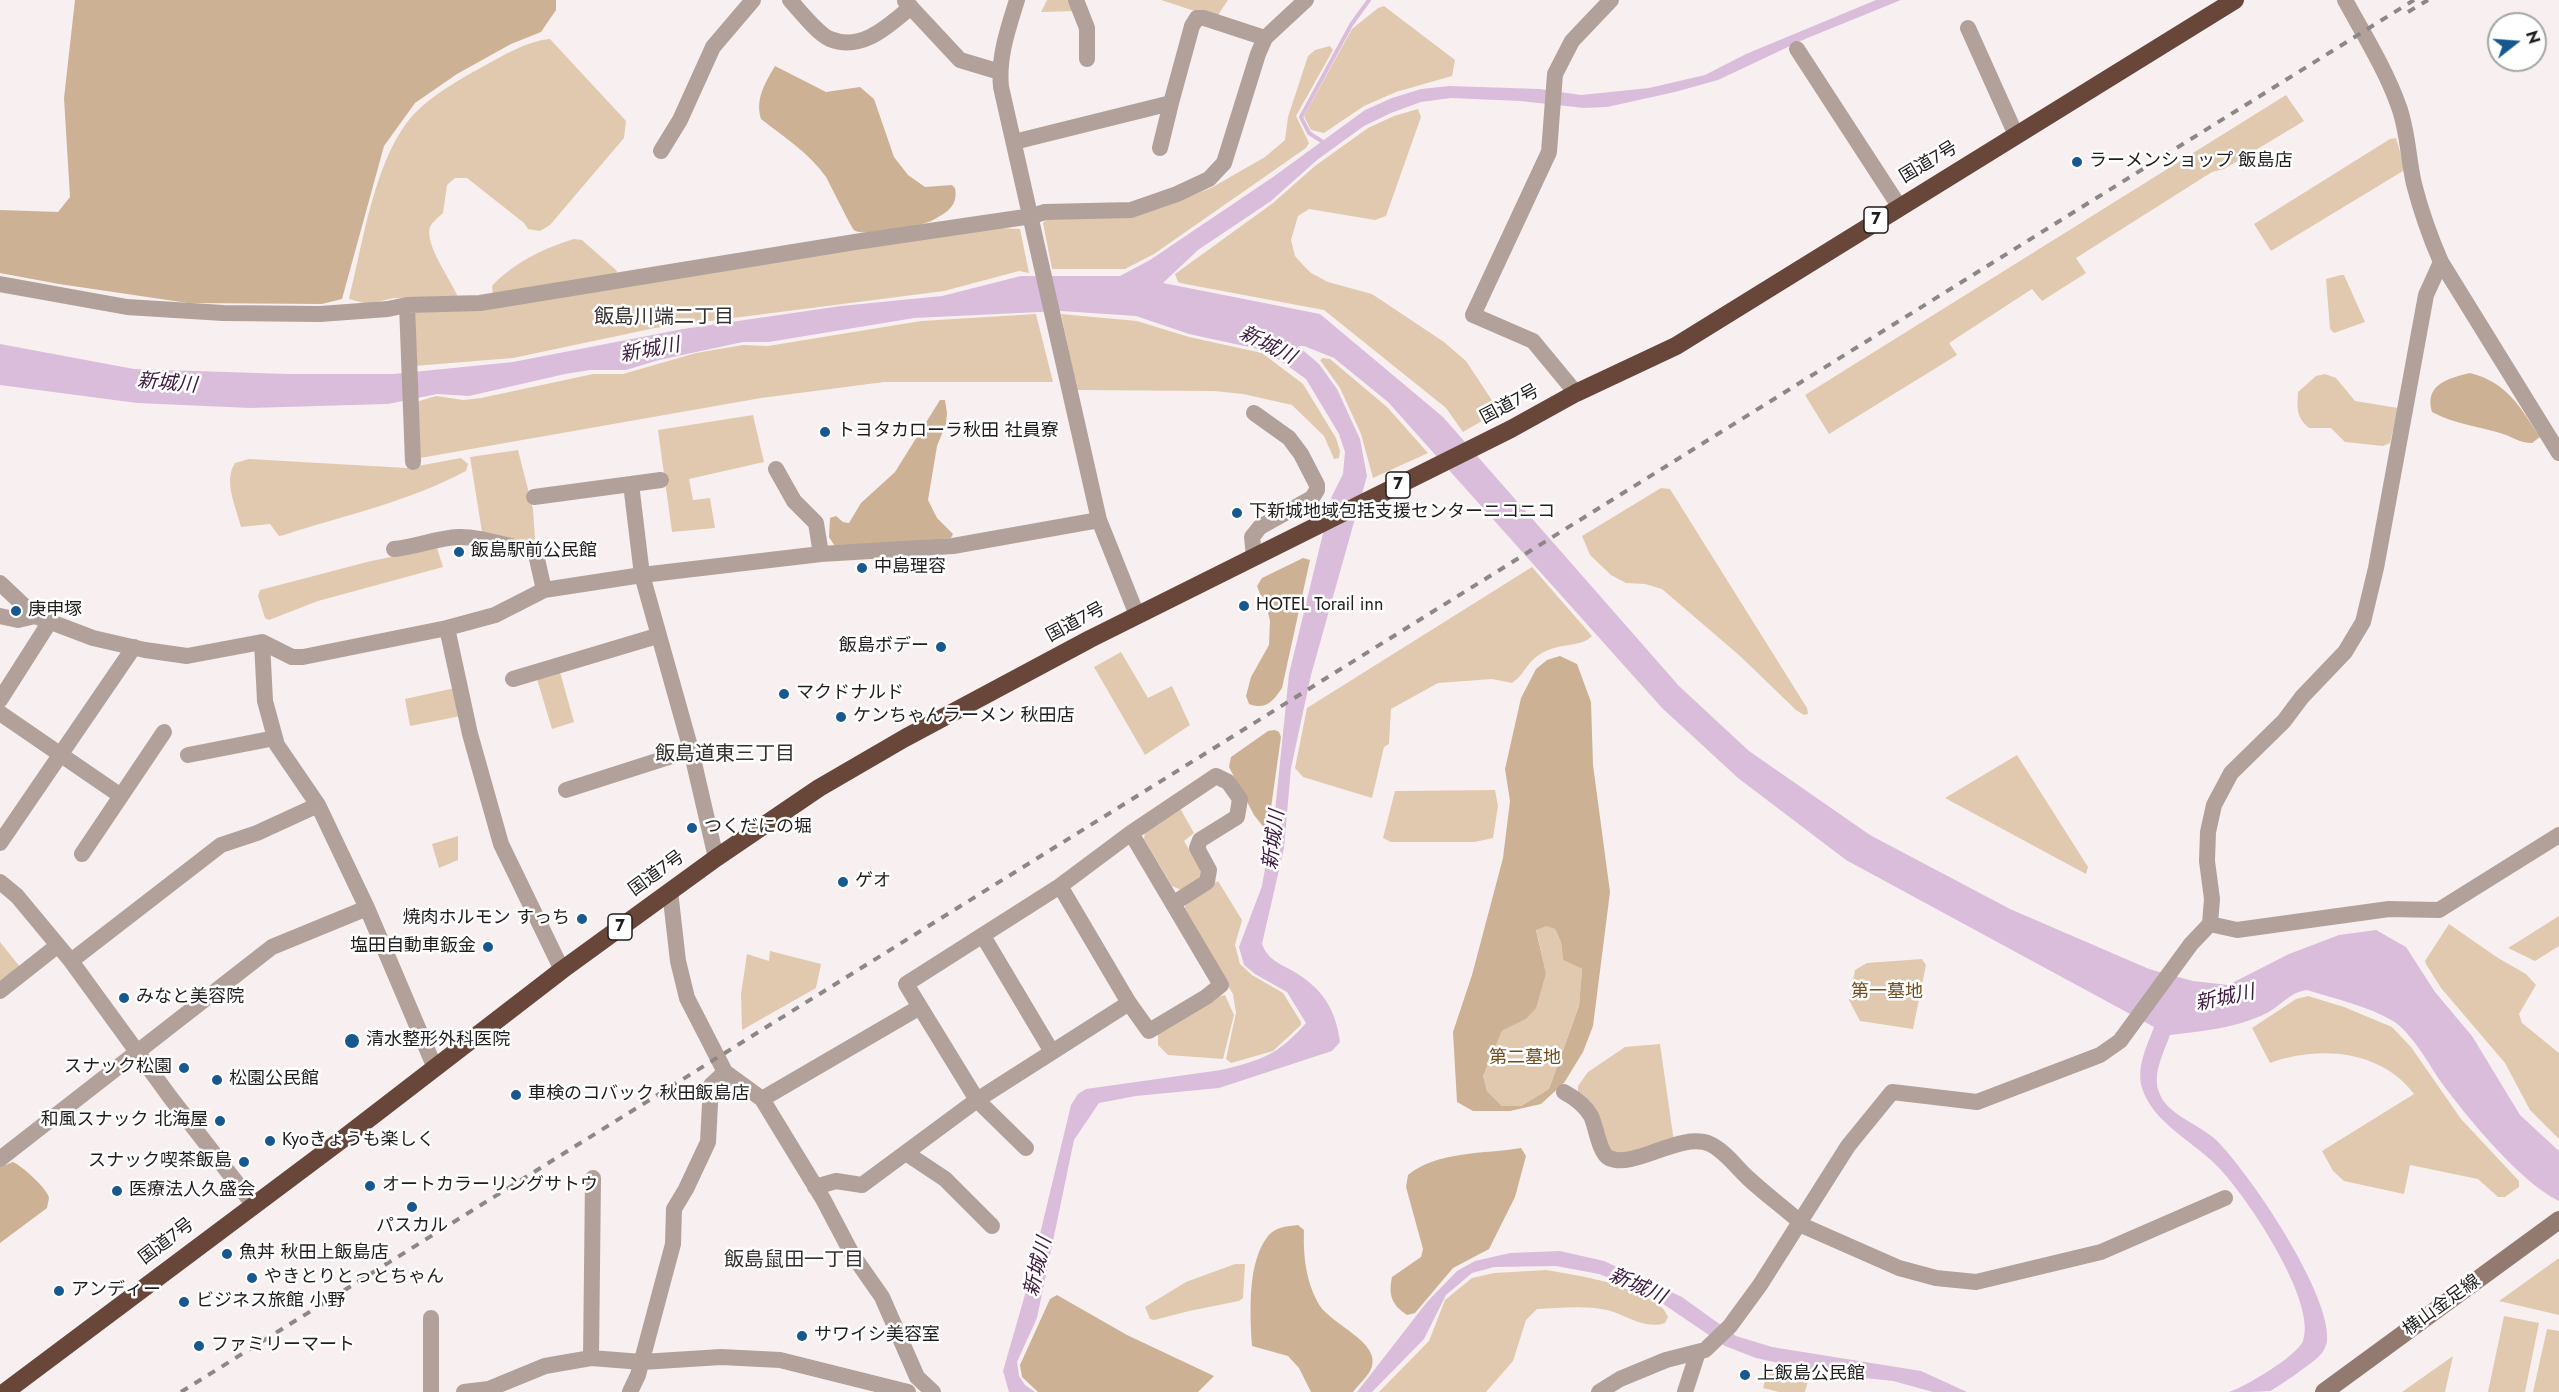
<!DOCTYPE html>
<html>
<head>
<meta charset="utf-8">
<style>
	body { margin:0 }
	#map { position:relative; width:2559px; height:1392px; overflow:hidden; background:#f8f0f0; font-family:Jost,sans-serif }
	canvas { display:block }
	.north { position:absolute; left:2487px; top:12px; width:60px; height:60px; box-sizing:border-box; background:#fff; border:2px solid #a6a5a5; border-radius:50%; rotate:73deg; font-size:16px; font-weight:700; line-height:24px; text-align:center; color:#201d1d }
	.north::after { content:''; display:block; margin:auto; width:21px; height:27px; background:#17598e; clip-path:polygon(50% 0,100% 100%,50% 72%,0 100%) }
</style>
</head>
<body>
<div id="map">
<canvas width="2559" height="1392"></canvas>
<div class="north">N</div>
</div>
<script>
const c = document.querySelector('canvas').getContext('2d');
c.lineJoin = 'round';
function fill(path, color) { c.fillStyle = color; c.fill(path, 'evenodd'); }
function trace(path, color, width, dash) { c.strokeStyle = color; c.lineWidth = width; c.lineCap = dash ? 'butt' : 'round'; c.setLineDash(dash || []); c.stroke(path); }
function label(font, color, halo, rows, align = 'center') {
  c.font = font + ' Jost,"Noto Sans JP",sans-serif'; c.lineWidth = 5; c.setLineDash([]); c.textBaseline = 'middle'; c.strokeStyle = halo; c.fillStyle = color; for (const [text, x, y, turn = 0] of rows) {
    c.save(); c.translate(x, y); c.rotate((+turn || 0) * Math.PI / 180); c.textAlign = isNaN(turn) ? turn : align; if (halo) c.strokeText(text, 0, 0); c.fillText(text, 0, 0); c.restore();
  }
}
const green = new Path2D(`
	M1047,0H1072L1077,11L1041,12Z
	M1161,0H1228L1216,18Z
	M1384,6L1455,60L1452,76L1396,92L1364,106L1324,133L1311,130L1304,116L1352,29L1378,8Z
	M550,39L626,121L624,138L550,225L540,231L528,229L524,223L467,178H455L447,185L443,213C439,217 432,222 430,227C424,244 451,280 458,297L394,298L367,304L349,299C363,243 375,156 414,114C432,95 460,79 482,67C503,56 526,41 550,39Z
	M1330,46L1333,50L1296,116L1309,143L1306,148L1154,254L1125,269H1052L1043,223L1047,219L1163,207L1211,188L1265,157L1285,140L1288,117L1308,56L1315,50Z
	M2286,95L2304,121L2224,169L2212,172L2076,258L2086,273L2042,301L2032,289L1949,343L1957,355L1829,434L1805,395Z
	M1418,109L1421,117L1386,216L1375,220L1309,209L1298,216L1291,240L1295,256L1303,265L1311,273L1328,282L1372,294L1444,342L1466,361L1499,411L1463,432L1446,408L1324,310L1185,284L1178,282L1175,274L1273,203L1315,166L1368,128L1394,116Z
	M2396,138L2403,162V171L2271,251L2254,224L2390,139Z
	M1000,228L1020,229L1029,273L1019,271L944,291L655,328L513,358L414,366L412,310Z
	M574,239L582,240L617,271L616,273L493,295L492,286C513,263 544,248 574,239Z
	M2341,275H2344L2365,322L2334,333L2330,329L2326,279Z
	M1036,314L1053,382H884L761,398L420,458L416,402L436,396L463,400L481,398L593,374H623L696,353L743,345L768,346L921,321Z
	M1061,314L1137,321L1189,337L1262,353L1303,384L1336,438L1340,451L1339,458L1334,459L1324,436L1292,405L1243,394L1214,391L1077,390Z
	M1323,358L1330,359L1387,407L1428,453L1373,478L1361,434L1340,388L1320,360Z
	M2325,374L2336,378L2355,401L2398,408L2390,443L2383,446L2345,442L2331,428H2309C2296,417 2297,408 2298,392L2316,376Z
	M753,415L764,462L689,479L693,500L710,498L715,528L672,532L658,430Z
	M518,450L533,509L535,539C521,548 497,536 482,532L470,457Z
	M461,458L468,464L466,471C408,502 345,515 284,535L279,536L270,524L241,527C236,507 223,481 235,463L249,459L407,468Z
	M1661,488L1670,489L1807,708L1808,714L1804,715L1796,710L1740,656L1662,589L1645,584L1626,583L1611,575L1590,555L1582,536Z
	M437,548L443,567L318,601L269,620L265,618L258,596L260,590L371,561Z
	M1532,567L1592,636C1583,646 1564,644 1551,649C1526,658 1529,671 1512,683L1492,679L1438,683L1391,709L1389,744L1384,747L1372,798L1303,777L1295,768L1307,708Z
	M1121,652L1148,698L1172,686L1190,725L1145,755L1094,667Z
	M560,672L574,722L552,729L537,679Z
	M455,688L461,716L410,726L405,699Z
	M2017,755L2088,867L2086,874L1945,798Z
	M1495,790L1498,806L1493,838L1475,842H1391L1383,838L1395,791Z
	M1180,808L1194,833L1184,841L1201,870L1199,880L1181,890L1172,886L1144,839L1145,831Z
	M458,836V860L439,868L432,844Z
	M1218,881L1242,920L1235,945L1240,964L1252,975L1283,993L1301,1022V1025L1273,1051L1231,1063L1226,1059L1236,1013L1233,994L1183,910L1189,899Z
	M2559,916V946L2535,961L2508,948Z
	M2449,924L2498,958L2526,974L2536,985L2519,1014L2522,1023L2559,1053V1139L2530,1110L2505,1063L2441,988L2426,964L2425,961Z
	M1546,925L1555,929L1561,942L1563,960L1582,969L1579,1006L1549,1089L1521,1106H1502L1487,1091L1483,1076L1502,1031L1526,1019L1546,973L1536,929Z
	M0,942L21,968L0,984Z
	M770,951L821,964L816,988L742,1030L741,994L747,954L769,961Z
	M1922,959L1926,965L1913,1029L1860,1021L1849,1000L1855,970L1867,963Z
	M1225,995L1234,1015L1223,1059L1168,1055L1158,1045V1030L1217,997Z
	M2308,996L2344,1007L2392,1027L2411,1047L2461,1119L2519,1181V1187L2505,1197H2498L2478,1179L2410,1165L2404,1194L2344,1181L2333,1171L2322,1151L2414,1094C2381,1050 2319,1045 2270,1063L2252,1028L2296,999Z
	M1660,1044L1674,1142L1622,1157L1608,1154L1578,1094V1086L1588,1072L1625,1047Z
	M2559,1258V1315L2499,1301Z
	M1235,1264H1245L1243,1298L1239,1301L1189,1311L1154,1320L1150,1319L1145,1307L1186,1282Z
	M1546,1270C1575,1275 1658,1287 1668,1317L1665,1323C1644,1330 1627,1315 1607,1310C1585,1305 1559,1308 1537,1309L1526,1320L1513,1361L1486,1392H1379L1429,1341L1445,1300L1472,1278L1494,1273Z
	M2504,1316L2539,1323L2525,1392H2488Z
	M2547,1329L2559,1331V1392H2533Z
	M2453,1356L2445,1392H2402Z
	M1768,1369L1808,1381L1805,1392H1779L1763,1388Z`);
const forest = new Path2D(`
	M75,0H556V10L541,32L511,44L457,74L415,103L384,146L342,299L322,304L188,303L59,284L0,273V210L58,212L70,197L64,98Z
	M775,66L826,92L860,87L874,99L894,157L908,175L925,187L952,185L955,188C958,205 949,211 935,219C924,226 864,238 854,230C851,227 831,186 826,177C809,153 784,137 761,119C755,99 765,83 775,66Z
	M2470,373C2508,383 2519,406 2540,437L2532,443C2521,443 2516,439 2506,435C2481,426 2455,425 2432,412C2424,385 2448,378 2470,373Z
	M940,400H945L947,413L946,424L937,446L928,500L937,518L953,534L951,538L836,548L829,537L830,518L836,516L843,522L849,523L861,503L895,472Z
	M1303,558L1310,560L1282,688C1273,702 1265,710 1249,704L1246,696L1251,677L1269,645L1270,621L1265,600L1260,594L1257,586L1262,578Z
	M1560,656L1577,664L1591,702L1593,765L1610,892L1593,1026L1583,1052L1564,1083L1541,1104L1510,1111H1473L1457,1102L1453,1032L1472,975L1503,858L1510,801L1505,769L1521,698L1536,669L1547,660ZM1546,926L1555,929L1561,942L1563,960L1582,969L1579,1006L1549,1089L1521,1106H1502L1487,1091L1483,1076L1502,1031L1526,1019L1536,1008L1546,973L1536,930Z
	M1275,730L1279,732L1281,737L1268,829H1265L1254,815L1229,767L1231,757L1268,731Z
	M1521,1148L1526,1156L1515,1197L1489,1249L1453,1268L1415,1313L1407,1315C1392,1305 1388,1295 1392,1277L1421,1257L1423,1249L1406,1187L1408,1175C1437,1151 1485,1154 1521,1148Z
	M13,1162C22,1166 48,1189 49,1198C49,1198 47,1208 47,1208L0,1243V1167Z
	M1298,1225L1304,1230C1303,1256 1306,1283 1320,1306C1333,1325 1379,1342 1372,1366C1370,1375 1358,1385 1353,1392H1311L1299,1368L1288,1356L1252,1346C1250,1314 1247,1262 1268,1236C1275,1227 1288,1226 1298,1225Z
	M1057,1295L1127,1335L1214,1376L1198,1392H1038L1022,1377L1020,1365L1050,1299Z`);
const water = new Path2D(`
	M1876,0H1901L1805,39L1718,80L1675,92L1607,107L1584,108L1520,101L1451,98L1421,102L1391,113L1364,126L1317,160L1271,201L1198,250L1163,283L1320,314L1443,417L1679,686L1749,751L1870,835L2010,909L2149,969L2193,981L2228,985L2289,954L2339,935L2376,930L2406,947L2435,992L2472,1036L2520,1115L2559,1151V1201C2520,1182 2467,1117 2441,1082C2429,1064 2411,1032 2393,1021C2368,1006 2335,999 2307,990C2290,992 2282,1005 2267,1013C2237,1028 2203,1031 2170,1035C2164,1052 2152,1074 2159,1092C2166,1114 2198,1124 2214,1138C2248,1170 2333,1296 2327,1342C2326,1345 2324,1351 2321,1354C2317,1360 2277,1388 2270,1391C2260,1392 2240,1392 2229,1392C2245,1387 2297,1356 2303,1341C2318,1301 2243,1190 2214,1163C2189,1139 2153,1122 2142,1088C2136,1067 2147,1046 2154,1027L1846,860L1738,778L1662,708L1388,402L1334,358L1304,346H1298L1319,364L1337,389L1360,439L1367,476L1311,675L1291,768L1284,848L1262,944C1268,960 1279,963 1293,971C1322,988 1336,1009 1340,1042L1332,1051L1219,1088L1136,1096L1099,1103L1074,1140L1037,1318L1017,1362L1019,1376L1025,1385L1035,1392H1009L1003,1371L1028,1284L1071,1105L1078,1094L1086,1089L1221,1070C1262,1060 1278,1055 1306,1023L1287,992L1255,974L1244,965L1239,947L1262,886L1275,811L1289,674L1332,496L1343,474L1345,452L1339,434L1306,379L1278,359L1258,349L1189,334L1136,316L1061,311L914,318L769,342H743L659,360L626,370H590L565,374L469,396L437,394L388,404L250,408L137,403L0,385V344L134,369L288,374H393L513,362L683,329L841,306L942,296L1021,276H1120L1150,260L1273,177L1365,110L1392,98L1421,89L1449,86L1540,89L1581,95L1649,88L1705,75L1746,54Z
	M1560,1251L1604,1261L1682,1297L1736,1336L1772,1347L1921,1371L1967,1392H1933L1893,1381L1827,1374L1756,1358L1725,1346L1647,1293L1599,1274L1556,1266L1494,1267L1472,1273L1446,1295L1424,1339L1372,1392H1357L1427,1302L1457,1271L1475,1261L1510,1253Z`);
const stream = new Path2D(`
	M1323,142L1309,133L1301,117L1351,25L1369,0`);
const street = new Path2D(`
	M790,0C799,10 818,34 830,39C862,52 888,26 911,7
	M1017,0C1008,29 998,57 1001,87L1099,520L1137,615
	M1076,0L1087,28V59
	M2345,0C2364,35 2386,70 2399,107C2408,132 2408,158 2414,184C2421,211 2430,237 2441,262L2559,453
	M905,1L960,60L1000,72
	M1968,28L2016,135
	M1797,49L1899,206
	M1014,142L1171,103L1192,26L1197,18H1204L1265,38
	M1160,148L1171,103
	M661,151L680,120L713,47L753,0
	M0,284L127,307L223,313L320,314L388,309L407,305L480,303L855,242L1032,216L1045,212L1131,210L1177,194L1209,179L1224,163L1258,54L1265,38L1306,0
	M407,305L413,462
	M1576,393L1533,341L1473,315L1549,152L1555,74L1572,41L1611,0
	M1254,413L1289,438L1301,454L1317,485V490L1312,498L1260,527L1252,537L1254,556
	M776,469L794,501L816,523L821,554
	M631,484L642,575L691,750L716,858
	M534,497L661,480
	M394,549C415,547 437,538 458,537C485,536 509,549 535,550L544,590
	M0,583L35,616L93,638L145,650L187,656L262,642L292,657H303L447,628L495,615L544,590L642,575L821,554L953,546L1099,520
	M0,616L18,620L35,616
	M447,628L470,734L501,844L562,970
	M262,642L265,701L277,745L318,805L367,908L435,1068
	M513,679L657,636
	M0,700L49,623
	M0,713L121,796
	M188,755L275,738
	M566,790L691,750
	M0,843L134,647
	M82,854L164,732
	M0,882L17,896L71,961L170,1097L253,1204
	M1060,886L1129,1003L1149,1031L1206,997L1221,985L1131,833
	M670,891L678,961L687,998L725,1072L762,1099L823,1199L852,1254L882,1297L917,1377L933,1392
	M2210,924L2237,930L2389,909L2439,910L2559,835
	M983,936L1052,1052
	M71,961L221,845L257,833L318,805
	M0,991L57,946
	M920,1007L906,984L1060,886L1131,833L1216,776L1228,782L1240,799L1237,817L1200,840L1197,848L1209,870L1207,882L1174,903
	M1564,1092C1575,1098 1585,1105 1591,1116C1596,1126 1599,1153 1609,1158C1634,1170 1680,1131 1710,1144C1725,1151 1736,1167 1748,1178C1764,1193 1783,1207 1800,1222
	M762,1099L920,1007L977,1100L1026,1148
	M906,1153L945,1179L992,1226
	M0,1159L272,947L367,908
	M815,1187L836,1181L862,1185L977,1100L1129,1003
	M1799,1224L1899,1268L1936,1278L1976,1282L2101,1252L2225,1198
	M591,1358L593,1178
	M431,1392V1318
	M464,1392L489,1389L545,1366L591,1358L642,1362L721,1357L780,1360L908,1392
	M630,1392L638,1375L673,1244L674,1209L686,1189L708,1142L711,1085L725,1072
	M1599,1392L1620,1379L1666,1360L1705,1350L1730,1326L1760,1285L1848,1146L1892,1092L1977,1102L2100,1055L2120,1041L2191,944L2210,924L2212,899L2207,861L2208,832L2214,805L2231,773L2284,721L2302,697L2345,652L2363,622L2376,568L2426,295L2441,262
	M1685,1392L1698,1352`);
const secondary = new Path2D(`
	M2324,1392L2559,1220`);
const highway = new Path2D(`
	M5,1392L340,1141L562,970L716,858L819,788L905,738L1090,639L1511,429L1576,393L1676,346L2235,0`);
const rail = new Path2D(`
	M2408,12L2428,0
	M181,1392L2414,0`);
const markers = [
	[2077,162,6,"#17598e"],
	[825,432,6,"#17598e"],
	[1237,513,6,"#17598e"],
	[459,552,6,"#17598e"],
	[862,568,6,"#17598e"],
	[1244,606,6,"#17598e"],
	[16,611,6,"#17598e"],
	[941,647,6,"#17598e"],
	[784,694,6,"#17598e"],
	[841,717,6,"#17598e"],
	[692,828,6,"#17598e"],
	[843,882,6,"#17598e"],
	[582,919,6,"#17598e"],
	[488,947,6,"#17598e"],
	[124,998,6,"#17598e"],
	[352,1041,8,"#17598e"],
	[184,1068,6,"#17598e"],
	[217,1080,6,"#17598e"],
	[516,1095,6,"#17598e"],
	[220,1121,6,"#17598e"],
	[270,1141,6,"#17598e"],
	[244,1162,6,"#17598e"],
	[370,1186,6,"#17598e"],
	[117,1191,6,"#17598e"],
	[412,1207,6,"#17598e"],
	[227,1254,6,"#17598e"],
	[252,1278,6,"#17598e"],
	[59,1291,6,"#17598e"],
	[184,1302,6,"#17598e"],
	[802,1336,6,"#17598e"],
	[199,1346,6,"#17598e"],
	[1745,1375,6,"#17598e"]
];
const shields = [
	[1876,220,24],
	[1398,485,24],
	[620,927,24]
];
const shieldNames = [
	["7",1876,220],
	["7",1398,485],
	["7",620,927]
];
const poiNames = [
	["ラーメンショップ 飯島店",2089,162],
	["トヨタカローラ秋田 社員寮",837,432],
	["下新城地域包括支援センターニコニコ",1249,513],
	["飯島駅前公民館",471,552],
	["中島理容",874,568],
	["HOTEL Torail inn",1256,606],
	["庚申塚",28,611],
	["飯島ボデー",929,647,"right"],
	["マクドナルド",796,694],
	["ケンちゃんラーメン 秋田店",853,717],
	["つくだにの堀",704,828],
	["ゲオ",855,882],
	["焼肉ホルモン すっち",570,919,"right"],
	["塩田自動車鈑金",476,947,"right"],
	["みなと美容院",136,998],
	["清水整形外科医院",366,1041],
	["スナック松園",172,1068,"right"],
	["松園公民館",229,1080],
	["車検のコバック 秋田飯島店",528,1095],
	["和風スナック 北海屋",208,1121,"right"],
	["Kyoきょうも楽しく",282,1141],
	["スナック喫茶飯島",232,1162,"right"],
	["オートカラーリングサトウ",382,1186],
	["医療法人久盛会",129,1191],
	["パスカル",412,1227,"center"],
	["魚丼 秋田上飯島店",239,1254],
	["やきとりとっとちゃん",264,1278],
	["アンディー",71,1291],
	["ビジネス旅館 小野",196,1302],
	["サワイシ美容室",814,1336],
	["ファミリーマート",211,1346],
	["上飯島公民館",1757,1375]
];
const streetNames = [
	["国道7号",1929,163,-31],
	["国道7号",1510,405,-28],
	["国道7号",1076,623,-28],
	["国道7号",657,874,-36],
	["国道7号",167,1242,-37],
	["横山金足線",2442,1306,-36]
];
const parkNames = [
	["第一墓地",1887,993],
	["第二墓地",1525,1059]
];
const neighbourhoodNames = [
	["飯島川端二丁目",664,318],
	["飯島道東三丁目",725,755],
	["飯島鼠田一丁目",794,1261]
];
const waterNames = [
	["新城川",1267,346,27],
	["新城川",650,351,-10],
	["新城川",167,384,5],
	["新城川",1275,840,-83],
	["新城川",2225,999,-12],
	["新城川",1039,1267,-76],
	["新城川",1637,1287,24]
];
fill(green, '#e1c9af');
fill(forest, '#ccb194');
fill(water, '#dabdda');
trace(stream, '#dabdda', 4);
trace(street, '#b2a19a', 16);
trace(secondary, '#937a70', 18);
trace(highway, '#684639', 18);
trace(rail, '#8d8787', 4, [8, 8]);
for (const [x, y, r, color] of markers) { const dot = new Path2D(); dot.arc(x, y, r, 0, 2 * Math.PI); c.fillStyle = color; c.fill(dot); trace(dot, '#fff', 2); }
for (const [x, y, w] of shields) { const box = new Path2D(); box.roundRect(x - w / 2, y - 13, w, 26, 4.5); c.fillStyle = '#fff'; c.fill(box); trace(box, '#201d1d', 1.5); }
label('bold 16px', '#201d1d', null, shieldNames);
label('18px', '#201d1d', '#fff', poiNames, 'left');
label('18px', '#201d1d', '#fff', streetNames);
label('18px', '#734d1d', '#fff', parkNames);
label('20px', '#352f2f', '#fff', neighbourhoodNames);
label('italic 20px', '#3e1a40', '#fff', waterNames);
</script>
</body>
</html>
